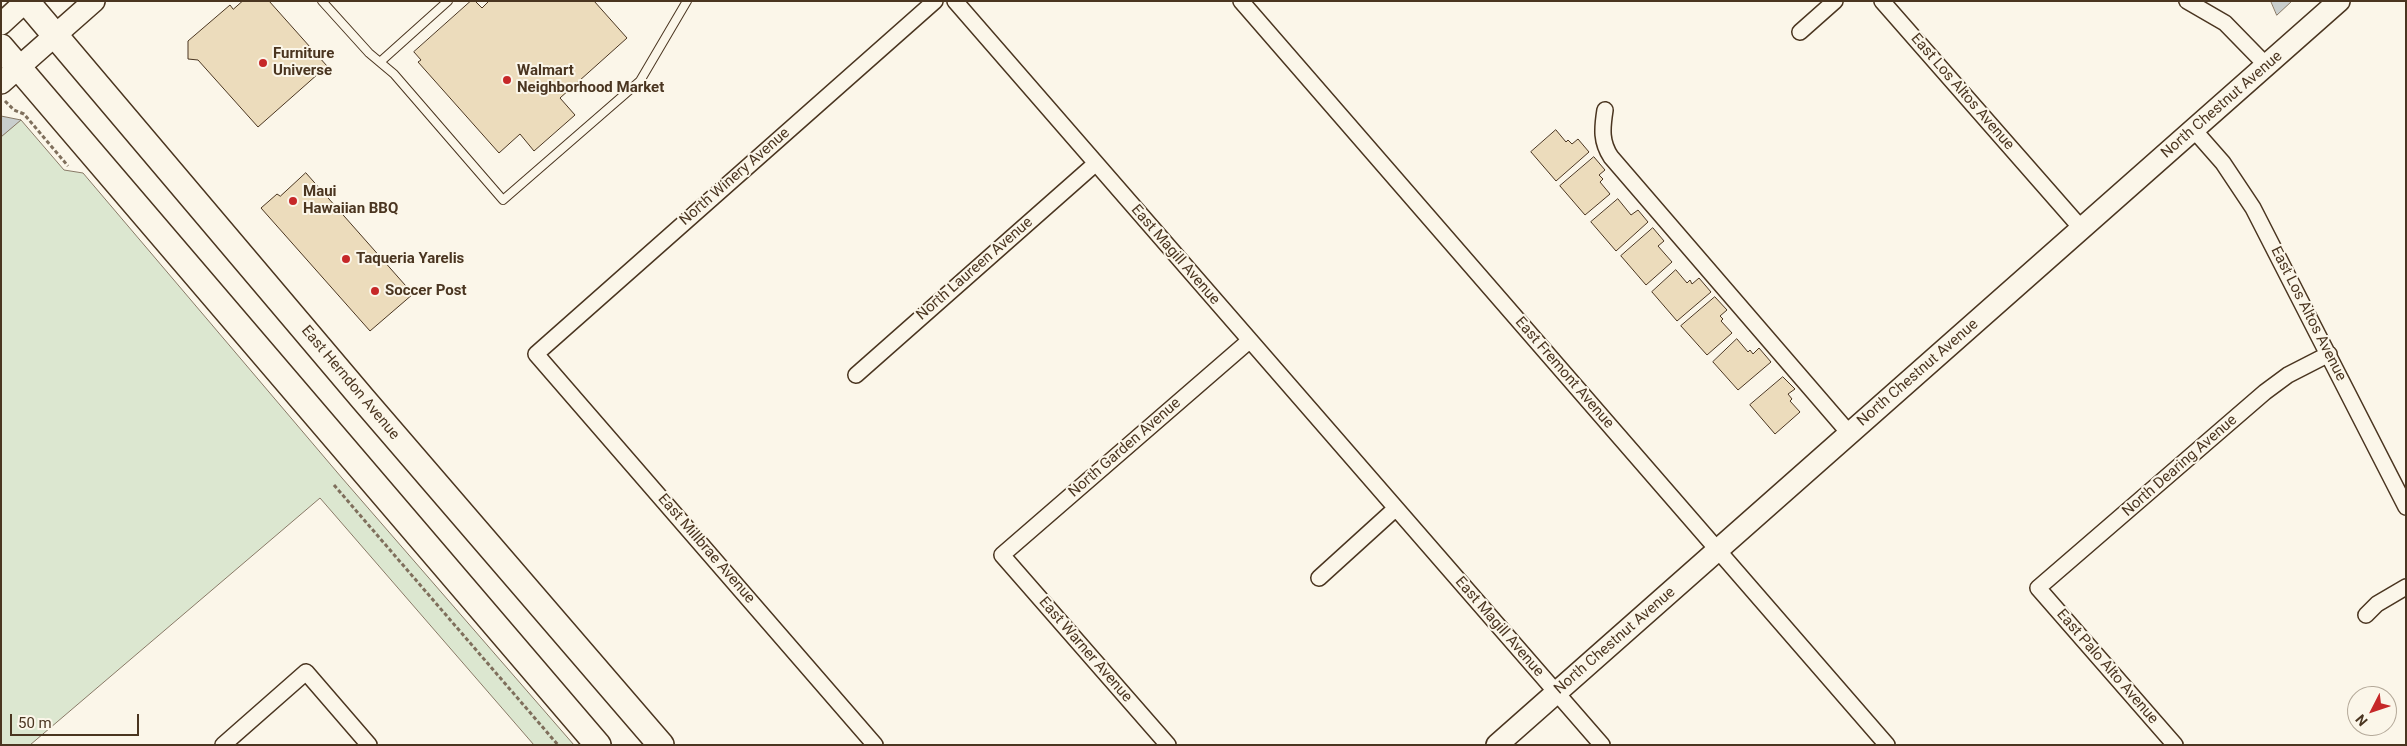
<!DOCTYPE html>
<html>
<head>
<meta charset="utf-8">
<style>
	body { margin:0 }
	#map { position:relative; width:2407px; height:746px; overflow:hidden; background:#fbf6e9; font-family:Roboto,sans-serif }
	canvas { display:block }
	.frame { position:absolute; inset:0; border:2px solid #4a3520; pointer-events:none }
	.north { position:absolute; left:2347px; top:686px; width:50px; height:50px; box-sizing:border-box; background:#fbf6e9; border:1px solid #b4a999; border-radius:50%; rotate:229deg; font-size:14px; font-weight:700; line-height:20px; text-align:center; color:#4a3520 }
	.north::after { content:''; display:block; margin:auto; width:18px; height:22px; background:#c62828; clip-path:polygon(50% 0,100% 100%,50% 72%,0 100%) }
	.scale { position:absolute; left:10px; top:714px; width:129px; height:22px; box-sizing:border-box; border:2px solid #4a3520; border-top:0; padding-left:6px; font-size:15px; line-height:18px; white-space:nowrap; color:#4a3520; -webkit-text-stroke:4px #fbf6e9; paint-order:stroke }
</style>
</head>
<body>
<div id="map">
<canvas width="2407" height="746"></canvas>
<div class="frame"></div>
<div class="north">N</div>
<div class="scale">50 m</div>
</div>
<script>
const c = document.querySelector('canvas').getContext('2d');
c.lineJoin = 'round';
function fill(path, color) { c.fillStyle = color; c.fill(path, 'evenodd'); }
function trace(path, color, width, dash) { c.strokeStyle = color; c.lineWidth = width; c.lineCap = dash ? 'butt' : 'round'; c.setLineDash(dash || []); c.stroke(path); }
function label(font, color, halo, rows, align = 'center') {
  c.font = font + ' Roboto,sans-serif'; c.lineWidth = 4; c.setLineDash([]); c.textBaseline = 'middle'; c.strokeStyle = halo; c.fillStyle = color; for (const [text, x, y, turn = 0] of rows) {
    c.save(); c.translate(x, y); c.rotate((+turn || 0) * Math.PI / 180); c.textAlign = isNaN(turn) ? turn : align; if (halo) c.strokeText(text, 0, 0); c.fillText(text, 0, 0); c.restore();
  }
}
const green = new Path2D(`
	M21,120L64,170L83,173L342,478L574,745H534L320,498L30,745H1V137Z`);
const water = new Path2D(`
	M2271,1H2292L2277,15Z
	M1,116L21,120L1,137Z`);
const building = new Path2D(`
	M243,1H269L327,66L258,127L198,60L188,59V41L230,5L233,9Z
	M471,1H475L482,8L489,1H594L627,38L560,98L575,115L534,151L520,134L499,153L418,62L421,60L414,52Z
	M1556,130L1566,142L1568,140L1572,144L1578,139L1589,152L1556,181L1531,152Z
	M1594,157L1605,170L1599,175L1603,179L1600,182L1610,194L1585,215L1560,186Z
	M306,173L413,294L370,331L261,208L277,194L280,196Z
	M1618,199L1631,215L1638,210L1648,222L1616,251L1591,222Z
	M1653,228L1664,241L1658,246L1672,262L1646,285L1621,256Z
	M1676,270L1687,283L1690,280L1692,284L1699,278L1711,292L1677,321L1652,292Z
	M1715,297L1727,310L1720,316L1723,319L1721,321L1732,333L1707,355L1681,326Z
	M1737,339L1748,352L1750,350L1753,354L1759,348L1771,362L1738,390L1713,362Z
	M1783,377L1795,389L1788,394L1792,399L1790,401L1800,412L1775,434L1750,405Z`);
const path = new Path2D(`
	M5,101L14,110L24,114L68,166
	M334,485L558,745`);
const lane = new Path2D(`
	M322,1L369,53L394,74L503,200L640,81L687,1
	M380,62L448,1`);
const street = new Path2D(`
	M955,1L1602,745
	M1241,1L1887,745
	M1882,1L2081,228
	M2187,1L2225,23L2267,66
	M1800,32L1835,1
	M1605,110C1602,129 1601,142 1611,157L1849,433
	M2194,130L2223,163L2253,208L2406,507
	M856,375L1095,164
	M1319,578L1395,509
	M2366,615L2377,604L2406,587
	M223,745L306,672L369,745
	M875,745L536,354L935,1
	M1168,745L1002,555L1249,341
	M2175,745L2038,588L2265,392L2288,375L2329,354`);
const secondary = new Path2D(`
	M1,24L26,1
	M1,83L94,1
	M1497,745L2339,1`);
const primary = new Path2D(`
	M26,1L363,399L661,745
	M1,47L598,745`);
const markers = [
	[263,63,5,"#c62828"],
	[507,80,5,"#c62828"],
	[293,201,5,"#c62828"],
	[346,259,5,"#c62828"],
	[375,291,5,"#c62828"]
];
const poiNames = [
	["Furniture",273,54],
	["Universe",273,71],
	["Walmart",517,71],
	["Neighborhood Market",517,88],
	["Maui",303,192],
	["Hawaiian BBQ",303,209],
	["Taqueria Yarelis",356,259],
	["Soccer Post",385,291]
];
const streetNames = [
	["East Los Altos Avenue",1962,92,49],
	["North Chestnut Avenue",2222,105,-41],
	["North Winery Avenue",735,177,-41],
	["East Magill Avenue",1175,255,49],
	["North Laureen Avenue",975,269,-41],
	["East Los Altos Avenue",2308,314,63],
	["East Fremont Avenue",1564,373,49],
	["North Chestnut Avenue",1918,373,-41],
	["East Herndon Avenue",350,383,50],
	["North Garden Avenue",1125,448,-41],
	["North Dearing Avenue",2180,466,-41],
	["East Millbrae Avenue",706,549,49],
	["East Magill Avenue",1499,627,49],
	["North Chestnut Avenue",1615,641,-41],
	["East Warner Avenue",1085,650,49],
	["East Palo Alto Avenue",2107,667,49]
];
fill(green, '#dce7d0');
trace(green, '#887966', 1);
fill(water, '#c9cecd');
trace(water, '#887966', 1);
fill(building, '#ecdcbc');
trace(building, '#4a3520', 1);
trace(lane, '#4a3520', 10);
trace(street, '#4a3520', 18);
trace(secondary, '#4a3520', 24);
trace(primary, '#4a3520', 28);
trace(path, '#7f6f5c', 3, [4, 2.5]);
trace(lane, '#fbf6e9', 8);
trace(street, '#fbf6e9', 15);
trace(secondary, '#fbf6e9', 21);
trace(primary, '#fbf6e9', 25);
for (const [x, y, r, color] of markers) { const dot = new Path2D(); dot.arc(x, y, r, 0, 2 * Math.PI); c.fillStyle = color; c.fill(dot); trace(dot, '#fbf6e9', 2); }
label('bold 15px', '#4a3520', '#fbf6e9', poiNames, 'left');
label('15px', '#4a3520', '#fbf6e9', streetNames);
</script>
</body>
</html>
